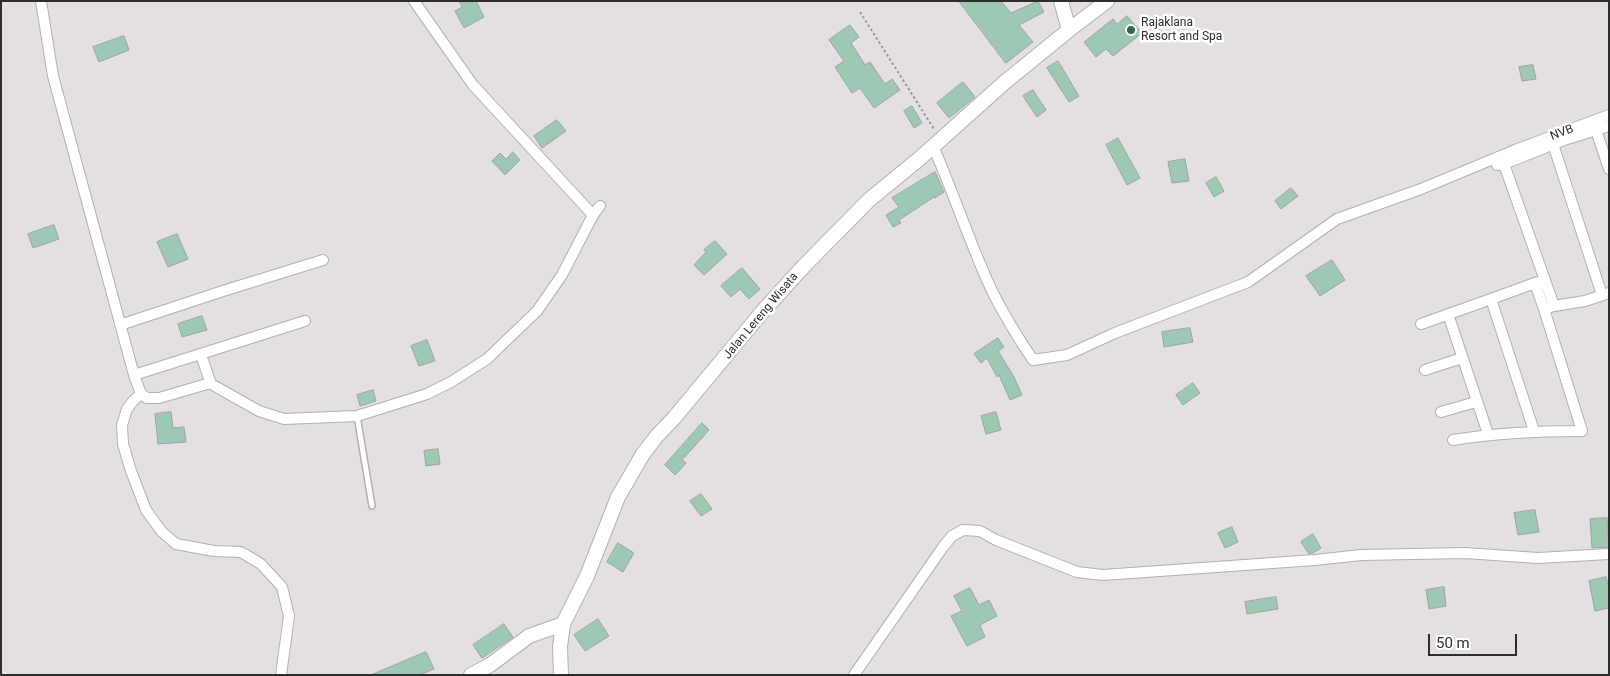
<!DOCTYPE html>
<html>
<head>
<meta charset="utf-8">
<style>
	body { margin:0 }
	#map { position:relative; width:1610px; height:676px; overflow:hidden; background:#e4dfe1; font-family:Roboto,sans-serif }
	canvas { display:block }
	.frame { position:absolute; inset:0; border:2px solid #2e2d2d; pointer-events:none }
	.scale { position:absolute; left:1428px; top:634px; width:89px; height:22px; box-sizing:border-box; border:2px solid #2e2d2d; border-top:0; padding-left:6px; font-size:15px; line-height:18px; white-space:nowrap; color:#2e2d2d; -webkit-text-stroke:4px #fff; paint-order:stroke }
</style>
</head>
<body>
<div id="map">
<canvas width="1610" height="676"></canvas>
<div class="frame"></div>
<div class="scale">50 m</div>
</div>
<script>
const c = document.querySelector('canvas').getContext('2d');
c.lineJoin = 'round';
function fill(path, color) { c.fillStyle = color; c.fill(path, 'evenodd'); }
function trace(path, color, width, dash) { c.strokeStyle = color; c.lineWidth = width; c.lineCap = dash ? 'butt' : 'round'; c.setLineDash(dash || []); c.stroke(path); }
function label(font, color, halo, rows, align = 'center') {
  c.font = font + ' Roboto,sans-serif'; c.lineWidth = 5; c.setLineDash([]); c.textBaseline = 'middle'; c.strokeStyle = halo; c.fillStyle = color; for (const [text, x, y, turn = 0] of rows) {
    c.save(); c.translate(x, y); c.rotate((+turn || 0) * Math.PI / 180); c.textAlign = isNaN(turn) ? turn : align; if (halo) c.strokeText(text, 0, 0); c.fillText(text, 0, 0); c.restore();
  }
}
const building = new Path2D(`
	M459,1H476L484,17L464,28L455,11L462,7Z
	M959,1H1001L1011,13L1038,1L1044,12L1019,25L1033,42L1006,63Z
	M1127,16L1142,33L1113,56L1106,49L1096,57L1084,42L1113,19L1117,24Z
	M850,25L859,37L851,43L865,65L870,62L885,84L892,79L900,90L874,108L860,88L852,93L835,67L844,61L829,40Z
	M124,36L129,50L99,62L93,47Z
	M1058,61L1079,96L1069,102L1047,68Z
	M1533,65L1536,79L1522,81L1519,67Z
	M963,82L975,97L949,118L937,103Z
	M1033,90L1046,110L1037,117L1023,96Z
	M912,106L922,123L914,128L904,111Z
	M557,120L566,131L542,148L534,136Z
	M1118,138L1140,178L1127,185L1106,145Z
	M513,152L520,160L505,175L492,161L500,153L506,159Z
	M1185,159L1189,181L1172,183L1168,162Z
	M935,172L944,192L935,198L934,197L899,220L901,223L893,227L886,215L899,207L892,198Z
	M1216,177L1224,191L1214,197L1206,183Z
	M1291,188L1298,196L1281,209L1275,201Z
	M54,225L59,239L33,248L28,234Z
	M177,234L188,259L168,267L157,242Z
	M715,241L727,254L704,275L694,265L706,252L704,250Z
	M1332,260L1345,280L1320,296L1306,276Z
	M742,268L760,289L749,299L740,289L731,297L721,286Z
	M202,316L207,330L182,337L178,324Z
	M1190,328L1193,342L1164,347L1162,332Z
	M998,338L1004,347L998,351L1014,377L1022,395L1010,400L999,375L997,377L987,358L981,363L974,354Z
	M427,340L435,361L419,366L411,346Z
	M1193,383L1200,393L1183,405L1176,395Z
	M373,390L376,401L360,406L357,395Z
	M171,412L173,428L184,427L186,442L158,444L155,414Z
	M996,412L1001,430L986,434L981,416Z
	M702,423L709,430L682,460L686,463L675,475L665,465Z
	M438,449L440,464L426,466L424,451Z
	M701,494L712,509L701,516L690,501Z
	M1535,510L1539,532L1518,535L1514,513Z
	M1607,518L1609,547L1592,548L1590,519Z
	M1232,527L1238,542L1225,548L1218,533Z
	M1313,534L1321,548L1313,553L1309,554L1301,542Z
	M618,543L634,553L623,572L607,562Z
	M1606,577L1609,589V608L1595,611L1589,581Z
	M1444,587L1446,606L1429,609L1426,590Z
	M970,588L979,605L989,600L997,616L980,625L985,637L967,646L951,616L962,611L954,596Z
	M1276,597L1278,609L1247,614L1245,602Z
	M598,619L609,636L585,651L574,635Z
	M504,624L513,637L482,658L473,645Z
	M426,652L434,669L419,675H371Z`);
const path = new Path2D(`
	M860,12L934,129`);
const lane = new Path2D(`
	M357,416L372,506`);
const street = new Path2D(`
	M41,1L53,76L134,375
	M414,1L473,85L593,215
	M1596,130L1609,169
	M1553,144L1602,295
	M933,146C954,194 970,244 992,291C1004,315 1018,338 1033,360L1067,355L1115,333L1248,282L1337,219L1421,189L1515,150L1609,115
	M1504,164L1554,306
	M1497,165L1504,164L1564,140L1609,126
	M1540,282L1535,283L1544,309L1554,306L1585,301L1609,293
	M1448,314L1488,434
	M1421,324L1491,299
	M120,325L223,291L323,260
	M201,355L211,384H207L159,398H147L141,394L134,375L305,321
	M1425,370L1462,358
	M211,384L259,411L284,419L357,416L427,394L451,382L487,359L537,311L562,275L593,215L600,206
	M141,394L133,401L127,409L122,425L123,444L131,471L146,510L162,532L176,544L214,551L241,552L261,564L282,587L289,616L281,675
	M1441,412L1476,402
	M1534,431L1491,299L1535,283
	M1453,440C1496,433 1538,431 1582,431L1544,309
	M854,675L943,547L952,536L963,530L980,531L996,540L1077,572L1103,575L1315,560L1361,555L1465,553L1538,558L1609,554`);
const secondary = new Path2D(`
	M1061,1L1069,30
	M471,675L490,665L529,636L563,624
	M561,675L560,647L563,624L587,576L618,497L643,454L656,437L674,418L763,311L803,267L869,200L919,159L1005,82L1069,30L1107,1`);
const markers = [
	[1131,30,5,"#306851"]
];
const poiNames = [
	["Rajaklana",1141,23],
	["Resort and Spa",1141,37]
];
const streetNames = [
	["NVB",1562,133,-21],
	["Jalan Lereng Wisata",761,316,-50]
];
fill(building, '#9dc8b3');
trace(building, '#a0a4a2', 1);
trace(lane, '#b4b0b2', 8);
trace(street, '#b4b0b2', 12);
trace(secondary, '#b4b0b2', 16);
trace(path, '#9c989a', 2, [2.5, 2.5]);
trace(lane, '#fff', 5);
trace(street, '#fff', 10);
trace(secondary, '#fff', 14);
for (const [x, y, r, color] of markers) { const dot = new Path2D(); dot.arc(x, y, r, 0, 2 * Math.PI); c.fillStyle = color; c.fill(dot); trace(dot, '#fff', 2); }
label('12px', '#2e2d2d', '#fff', poiNames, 'left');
label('12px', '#2e2d2d', '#fff', streetNames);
</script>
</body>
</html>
